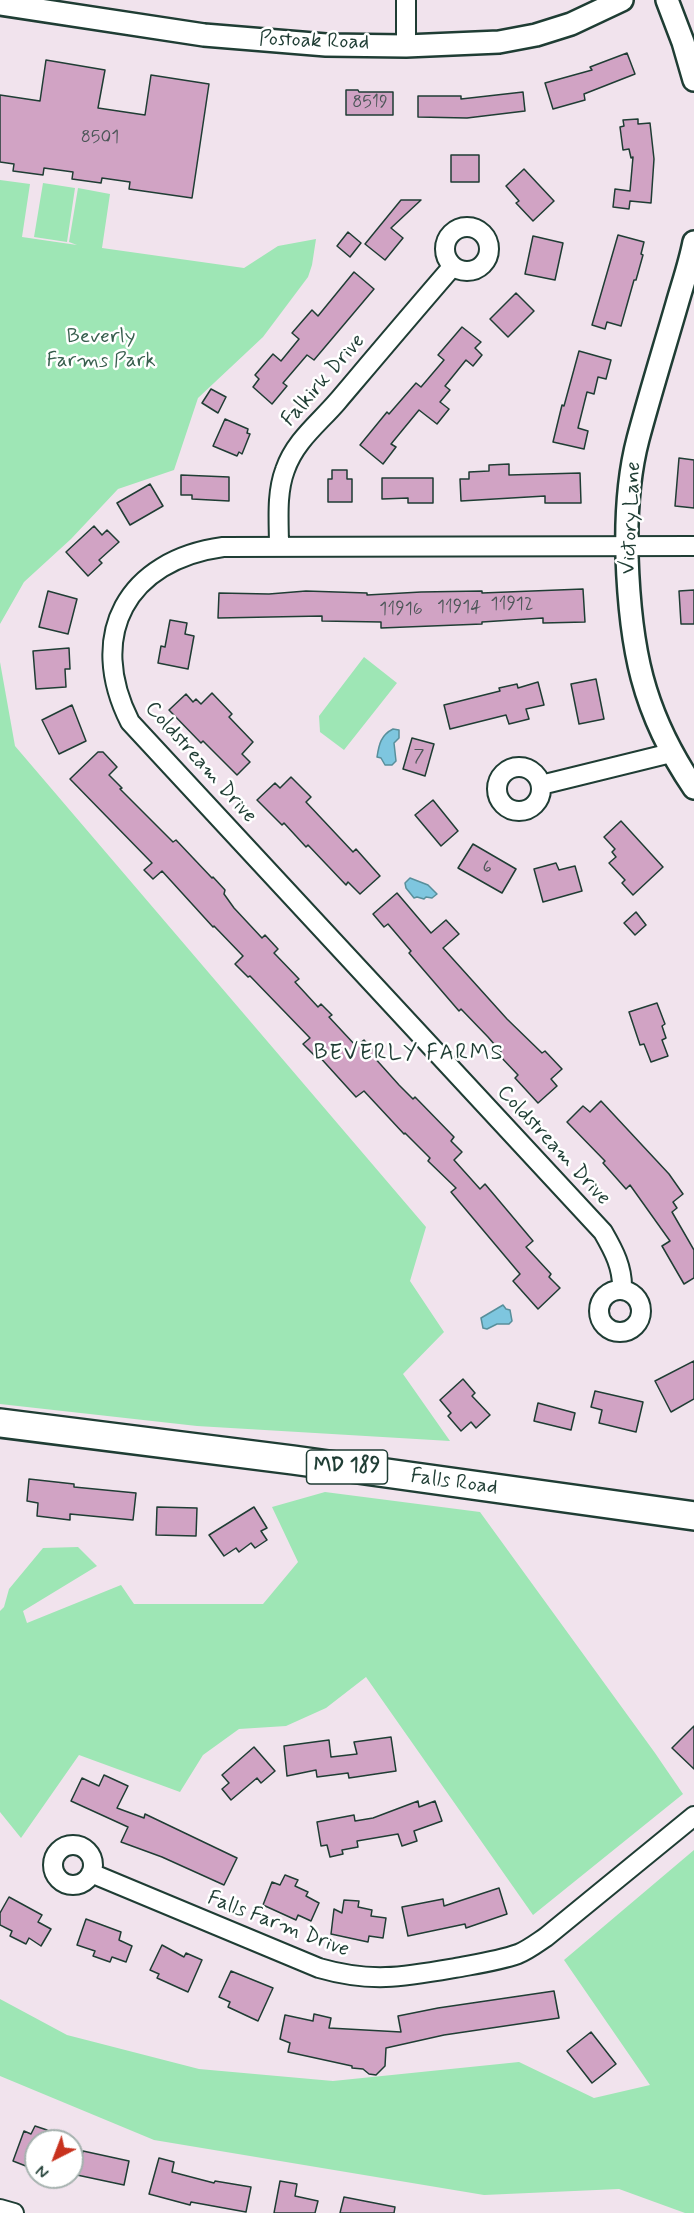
<!DOCTYPE html>
<html>
<head>
<meta charset="utf-8">
<style>
	body { margin:0 }
	#map { position:relative; width:694px; height:2213px; overflow:hidden; background:#f1e3ed; font-family:Mynerve,sans-serif }
	canvas { display:block }
	.north { position:absolute; left:24px; top:2129px; width:60px; height:60px; box-sizing:border-box; background:#fff; border:2px solid #a5b1ae; border-radius:50%; rotate:222deg; font-size:16px; font-weight:700; line-height:24px; text-align:center; color:#1f3d34 }
	.north::after { content:''; display:block; margin:auto; width:21px; height:27px; background:#c8321e; clip-path:polygon(50% 0,100% 100%,50% 72%,0 100%) }
</style>
</head>
<body>
<div id="map">
<canvas width="694" height="2213"></canvas>
<div class="north">N</div>
</div>
<script>
const c = document.querySelector('canvas').getContext('2d');
c.lineJoin = 'round';
function fill(path, color) { c.fillStyle = color; c.fill(path, 'evenodd'); }
function trace(path, color, width, dash) { c.strokeStyle = color; c.lineWidth = width; c.lineCap = dash ? 'butt' : 'round'; c.setLineDash(dash || []); c.stroke(path); }
function label(font, color, halo, rows, align = 'center') {
  c.font = font + ' Mynerve,sans-serif'; c.lineWidth = 5; c.setLineDash([]); c.textBaseline = 'middle'; c.strokeStyle = halo; c.fillStyle = color; for (const [text, x, y, turn = 0] of rows) {
    c.save(); c.translate(x, y); c.rotate((+turn || 0) * Math.PI / 180); c.textAlign = isNaN(turn) ? turn : align; if (halo) c.strokeText(text, 0, 0); c.fillText(text, 0, 0); c.restore();
  }
}
const green = new Path2D(`
	M0,180L30,184L22,237L77,245L69,242L78,188L110,194L102,248L244,268L278,246L316,239L312,265L308,277L263,337L198,398L174,470L118,489L71,539L24,582L0,624Z
	M43,183L75,188L67,242L34,237Z
	M364,657L397,683L344,750L320,732L319,716Z
	M0,662L15,746L426,1227L410,1281L444,1332L403,1374L450,1441L197,1426L0,1404Z
	M325,1492L480,1512L655,1753L683,1794L533,1915L366,1677L326,1708L286,1726L239,1729L203,1755L180,1792L79,1755L21,1838L0,1812V1611L4,1607L9,1589L43,1548L78,1547L97,1566L23,1611L27,1623L121,1585L134,1604H263L298,1562L272,1507Z
	M694,1850V2213H685L619,2189L484,2195L154,2140L0,2076V1999L67,2035L199,2069L333,2081L519,2062L594,2098L650,2085L564,1960Z`);
const water = new Path2D(`
	M393,729L399,730V738L394,743L396,761L392,765H385L381,758L377,757C379,744 381,735 393,729Z
	M410,878L428,885L437,894L432,898L426,897L424,899L417,897L414,898L406,888L405,883Z
	M503,1305L506,1309L510,1310L512,1321L509,1324H497L487,1329L483,1328L481,1318Z`);
const building = new Path2D(`
	M627,53L635,74L584,94L585,100L553,109L545,83L592,70L590,67Z
	M46,60L105,70L98,108L145,115L151,75L209,84L192,198L129,189L130,182L102,178L101,183L72,179L73,172L44,168L43,175L13,171L14,164L0,162V95L40,101Z
	M346,90H358L359,92H393V115H346Z
	M523,92L525,111L467,118L418,117V96H461V99Z
	M638,119V124L650,123L654,159L651,203L630,201L629,209L613,207L615,189L630,191L633,157L631,158L629,149L623,150L620,127L624,126L623,120Z
	M451,155H479V182H451Z
	M524,169L554,201L533,221L516,203L519,201L506,186Z
	M401,200H421L391,228L403,238L385,260L365,244Z
	M348,232L361,243L350,257L337,246Z
	M618,235L644,242L641,254L643,255L636,280H634L621,326L607,322L605,329L592,325Z
	M533,236L563,243L555,280L525,274Z
	M354,272L374,289L314,360L307,355L283,383L287,386L272,404L253,387L259,379L255,375L273,354L281,361L299,339L292,333L312,310L318,316Z
	M516,293L534,311L508,337L490,319Z
	M462,327L481,342L475,348L482,355L473,366L466,360L445,386L450,390L440,402L449,409L437,424L419,410L391,444L396,447L383,464L360,445L387,412L389,414L416,383L421,387L444,360L438,355Z
	M579,351L611,360L606,379L598,377L594,394L587,392L578,428L588,431L584,449L553,442L562,405L564,406Z
	M211,389L226,397L218,413L202,403Z
	M225,419L248,429L247,433L250,434L242,454L239,452L237,456L213,446Z
	M679,458L694,460V508L675,506Z
	M509,464V475L580,473L581,503H545V496L461,501L460,479H469V472L489,471V465Z
	M332,470H347V479H352V502H328V479H332Z
	M181,475L229,477V501L192,499V495H181Z
	M382,478H433V503H408V498L382,499Z
	M150,484L163,506L130,525L117,503Z
	M94,526L102,535L107,530L119,542L99,560L102,563L88,576L66,552Z
	M583,589L585,622L543,623V618L482,622V624L381,628V622L322,621V616L218,618L219,593L269,594L306,591L367,593V595L421,592L482,591V593Z
	M694,590V624H681L679,591Z
	M48,591L77,599L68,634L39,627Z
	M170,620L187,623L185,634L194,636L188,669L158,663L161,646L165,647Z
	M69,648L70,669H65L66,687L36,689L33,651Z
	M596,679L604,719L579,724L571,684Z
	M538,682L544,705L526,709L529,719L509,724L506,715L450,729L444,705L500,691L499,688L517,684L518,688Z
	M212,693L232,714L229,717L253,742L242,754L250,762L237,775L203,741L201,743L169,710L186,694L193,702L196,699L201,704Z
	M72,705L86,741L59,754L42,720Z
	M412,738L434,744L425,776L403,769Z
	M98,752H103L117,767L109,775L122,788L120,789L173,842L176,840L212,878L213,877L225,890L224,894L234,908L262,938L265,935L278,949L274,953L299,979L295,982L318,1007L321,1004L332,1015L329,1017L356,1046L364,1040L376,1054L373,1056L399,1085L413,1099L415,1097L454,1137L451,1141L462,1152L454,1160L480,1189L485,1184L533,1241L526,1247L551,1274L549,1277L560,1288L538,1309L513,1281L520,1274L451,1192L456,1188L428,1161L430,1158L405,1133L404,1134L364,1091L356,1097L317,1054L315,1056L303,1044L310,1038L250,976L248,977L235,964L243,956L214,926L213,927L162,871L153,879L144,870L152,863L70,779Z
	M291,777L311,797L306,802L353,852L356,849L380,876L360,894L348,882L346,885L308,845L306,847L284,823L282,825L257,800L275,783L280,788Z
	M433,800L458,831L441,846L415,815Z
	M621,821L663,867L633,895L622,883L625,880L609,863L616,857L612,852L615,849L604,837Z
	M473,844L516,869L502,893L458,868Z
	M556,863L559,870L575,866L582,891L543,902L534,869Z
	M397,893L431,933L446,920L459,934L443,948L507,1019L542,1053L545,1051L562,1069L551,1079L557,1086L538,1103L515,1078L518,1075L499,1055L501,1052L488,1037L461,1009L459,1011L409,953L411,951L388,924L384,927L373,914Z
	M636,912L646,925L635,935L624,923Z
	M657,1003L665,1024L662,1026L666,1038L662,1040L668,1056L651,1062L644,1044L640,1045L629,1012Z
	M601,1101L669,1174L683,1194L673,1202L677,1208L672,1212L694,1250V1278L684,1284L662,1246L670,1241L630,1185L626,1189L603,1163L605,1161L567,1122L583,1106L590,1112Z
	M694,1361V1399L671,1412L655,1381Z
	M463,1379L475,1393L472,1396L490,1415L476,1428L471,1422L461,1431L448,1416L451,1413L440,1400Z
	M595,1391L643,1402L636,1432L599,1423L602,1410L591,1407Z
	M538,1403L575,1413L571,1430L534,1421Z
	M29,1479L74,1484V1487L136,1493L133,1520L70,1514V1520L37,1516L38,1503L27,1501Z
	M157,1507L197,1508L196,1536L156,1535Z
	M254,1507L267,1528L261,1531L267,1540L255,1548L251,1543L239,1552L236,1548L224,1556L209,1535Z
	M694,1726V1769L672,1748Z
	M391,1737L396,1771L349,1778L348,1773L317,1777L316,1770L287,1776L284,1746L329,1740L331,1757L357,1754L354,1742Z
	M254,1747L275,1771L261,1783L257,1778L231,1800L222,1789L229,1783L222,1775Z
	M104,1775L128,1786L117,1808L144,1818L145,1814L237,1858L224,1885L162,1857L121,1842L128,1827L71,1801L82,1778L99,1786Z
	M418,1801L419,1807L435,1801L442,1821L414,1831L417,1841L402,1846L398,1834L357,1841L358,1847L342,1850L343,1854L330,1857L327,1845L321,1846L317,1822L354,1815L355,1821L373,1818Z
	M285,1875L298,1880L295,1886L308,1892L306,1896L319,1903L311,1921L298,1915L296,1920L263,1905L272,1882L280,1885Z
	M499,1888L507,1914L466,1928L465,1924L408,1936L402,1907L443,1899L444,1906Z
	M9,1897L42,1915L38,1922L51,1929L41,1946L29,1938L26,1944L10,1936L12,1931L0,1925V1913Z
	M344,1900L359,1901L358,1907L372,1910L371,1916L386,1918L383,1938L369,1936L368,1942L331,1934L334,1909L342,1913Z
	M86,1919L121,1932L119,1940L132,1946L126,1962L112,1957L110,1962L93,1956L95,1951L77,1945Z
	M162,1945L184,1957L186,1953L202,1960L188,1992L157,1978L159,1974L150,1970Z
	M231,1971L273,1988L258,2021L228,2007L230,2002L219,1997Z
	M554,1991L559,2018L444,2035L386,2048L385,2066L376,2075L369,2074L363,2069L352,2068V2066L288,2052L290,2043L280,2039L285,2015L313,2021L314,2014L331,2018L329,2028L401,2032L398,2016L438,2008Z
	M591,2032L616,2064L592,2083L567,2051Z
	M35,2126L47,2130L42,2141H36V2170L13,2161L24,2131L31,2134Z
	M83,2151L129,2161L124,2185L77,2175Z
	M159,2158L174,2162L172,2172L214,2183L215,2181L251,2187L246,2212L191,2202L190,2205L149,2194Z
	M280,2181L297,2184L295,2196L318,2201L315,2213H274Z
	M344,2197L395,2207L394,2213H340Z`);
const minor = new Path2D(`
	M406,46V0
	M445 249a22 22 0 1 1 44 0a22 22 0 1 1-44 0Z
	M279,547C279,522 276,494 285,470C295,441 318,424 337,402C376,356 414,311 453,266
	M497 789a22 22 0 1 1 44 0a22 22 0 1 1-44 0Z
	M541,785L671,753
	M599 1311a21 21 0 1 1 42 0a21 21 0 1 1-42 0Z
	M622,1290C623,1268 614,1251 603,1232L130,722C86,635 127,560 223,547L694,546
	M53 1865a20 20 0 1 1 40 0a20 20 0 1 1-40 0Z
	M91,1873L319,1968C371,1983 403,1977 455,1968C476,1964 498,1961 518,1954C528,1950 537,1943 546,1937L694,1816
	M0,2209L14,2213`);
const tertiary = new Path2D(`
	M667,0L683,42L694,80
	M0,4L204,35L326,45L406,46L499,42L536,35L571,24L622,0
	M694,242C690,263 683,283 677,304C664,349 650,394 638,439C628,477 626,517 627,556C630,647 642,712 694,788`);
const primary = new Path2D(`
	M0,1423L293,1460L694,1516`);
const numberNames = [
	["8519",370,103],
	["8501",100,138],
	["11912",512,605],
	["11914",459,608],
	["11916",401,610],
	["7",419,757],
	["6",487,868]
];
const shields = [
	[347,1467,81]
];
const shieldNames = [
	["MD 189",347,1467]
];
const streetNames = [
	["Postoak Road",314,42,2],
	["Falkirk Drive",324,381,-49],
	["Victory Lane",632,518,-87],
	["Coldstream Drive",200,763,48],
	["Coldstream Drive",553,1146,47],
	["Falls Road",454,1483,8],
	["Falls Farm Drive",278,1925,21]
];
const parkNames = [
	["Beverly",101,338],
	["Farms Park",101,362]
];
const neighbourhoodNames = [
	["BEVERLY FARMS",409,1054]
];
fill(green, '#9ee6b5');
fill(water, '#7ec6df');
trace(water, '#588f9b', 1.5);
fill(building, '#d1a3c4');
trace(building, '#1f3d34', 1.5);
trace(minor, '#1f3d34', 22);
trace(tertiary, '#1f3d34', 26);
trace(primary, '#1f3d34', 32);
trace(minor, '#fff', 18);
trace(tertiary, '#fff', 21);
trace(primary, '#fff', 27);
label('18px', '#4c5658', null, numberNames);
for (const [x, y, w] of shields) { const box = new Path2D(); box.roundRect(x - w / 2, y - 17, w, 34, 4.5); c.fillStyle = '#fff'; c.fill(box); trace(box, '#1f3d34', 1.5); }
label('bold 20px', '#1f3d34', null, shieldNames);
label('21px', '#1f3d34', '#fff', streetNames);
label('21px', '#385f4e', '#fff', parkNames);
c.letterSpacing = '1.5px';
label('22px', '#1f3d34', '#fff', neighbourhoodNames);
c.letterSpacing = '0px';
</script>
</body>
</html>
